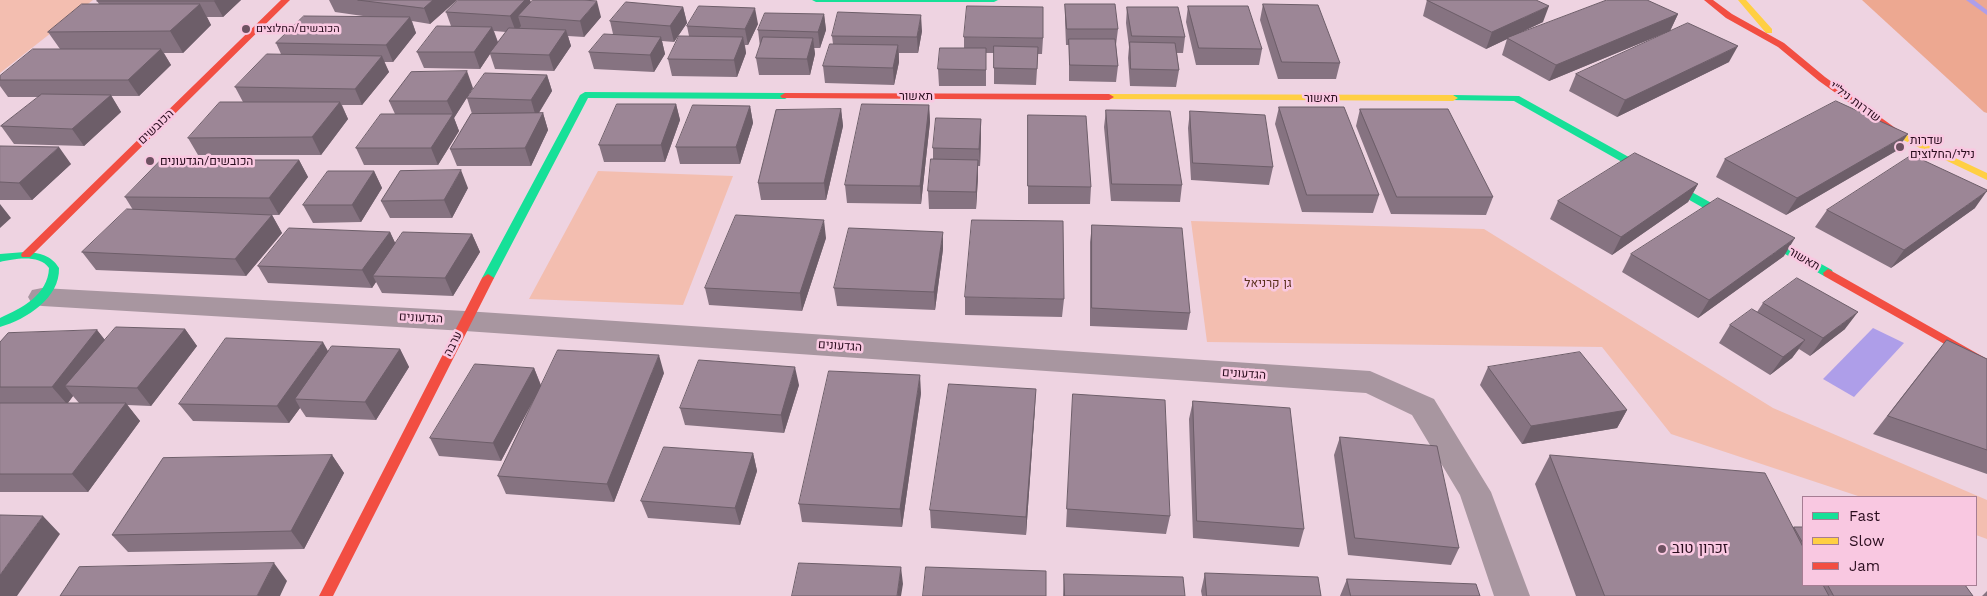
<!DOCTYPE html>
<html>
<head>
<meta charset="utf-8">
<style>
	body { margin:0 }
	#map { position:relative; width:1987px; height:596px; overflow:hidden; background:#eed3e1; font-family:"Work Sans",sans-serif }
	canvas { display:block }
	.legend { position:absolute; left:1802px; top:496px; width:175px; height:90px; box-sizing:border-box; background:#f9c8e1; border:1px solid #a67d93; margin:0; padding:6px 9px; list-style:none; font-size:15px; color:#290c1d }
	.legend li { display:flex; align-items:center; gap:10px; height:25px }
	.legend b { width:25px; border:1px solid #a67d93 }
</style>
</head>
<body>
<div id="map">
<canvas width="1987" height="596"></canvas>
<ul class="legend">
<li><b style="height:6px;background:#16e098"></b>Fast</li>
<li><b style="height:6px;background:#ffcf43"></b>Slow</li>
<li><b style="height:6px;background:#f24e42"></b>Jam</li>
</ul>
</div>
<script>
const c = document.querySelector('canvas').getContext('2d');
c.lineJoin = 'round';
function fill(path, color) { c.fillStyle = color; c.fill(path, 'evenodd'); }
function trace(path, color, width, dash) { c.strokeStyle = color; c.lineWidth = width; c.lineCap = dash ? 'butt' : 'round'; c.setLineDash(dash || []); c.stroke(path); }
function label(font, color, halo, rows, align = 'center') {
  c.font = font + ' "Work Sans",Heebo,sans-serif'; c.lineWidth = 5; c.setLineDash([]); c.textBaseline = 'middle'; c.strokeStyle = halo; c.fillStyle = color; for (const [text, x, y, turn = 0] of rows) {
    c.save(); c.translate(x, y); c.rotate((+turn || 0) * Math.PI / 180); c.textAlign = isNaN(turn) ? turn : align; if (halo) c.strokeText(text, 0, 0); c.fillText(text, 0, 0); c.restore();
  }
}
const green = new Path2D(`
	M0,0H93L0,73Z
	M598,171L733,176L683,305L529,299Z
	M1191,221L1484,229L1773,408L1987,500V539L1976,535V497H1861L1671,434L1602,347L1207,342Z`);
const forest = new Path2D(`
	M1862,0H1987V113L1984,112Z`);
const water = new Path2D(`
	M1873,328L1904,343L1854,397L1823,379Z`);
const stream = new Path2D(`
	M1966,0H1974L1987,10V15Z`);
const street = new Path2D(`
	M42,288L465,311L1370,371L1434,399L1491,492L1530,596H1494L1460,495L1412,415L1366,393L465,331L42,306L32,304L28,297L32,290Z`);
const fast = new Path2D(`
	M812,0H998L994,2H816Z
	M585,92L785,93L790,96L785,99L588,98L494,278L488,282L484,281L482,278L580,95Z
	M1453,95L1519,96L1832,270L1833,273L1832,276H1824L1514,101L1450,100L1448,98Z
	M25,252C40,253 51,255 59,268C60,298 27,319 0,327V318C22,308 48,295 49,268C39,254 14,259 0,262V254Z`);
const slow = new Path2D(`
	M1738,0H1746L1772,29V33H1766Z
	M1109,94L1453,95L1458,98L1453,101L1106,99V95Z
	M1900,132L1987,173V180L1897,137V133Z`);
const jam = new Path2D(`
	M281,0H290L30,257H22L21,255L22,253Z
	M1704,0H1713L1732,14L1784,43L1825,77L1905,135L1903,137H1897L1819,81L1778,47L1726,18Z
	M785,93L1109,94L1114,97L1109,100L782,98L780,96Z
	M1828,269L1987,359V368L1824,276L1823,273Z
	M488,274L494,278L333,596H319L482,278Z`);
const wall = new Path2D(`
	M98,0H241L223,17H207L211,25L183,53H164L171,65L139,96H111L121,112L84,146L14,144L1,126L39,97H8L0,86V76L60,49L48,32L99,4L97,1Z
	M329,0H457L430,24L412,21L416,33L393,62H384L389,72L362,105H342L348,119L321,155H198L188,138L243,102L235,87L281,54L276,43L370,17L335,12Z
	M458,0H530L531,3L601,17L584,37L568,36L571,46L554,71L495,69L490,54L480,69L424,68L417,52L451,26L446,12ZM494,31L506,32L498,42Z
	M1427,0L1543,22L1508,38L1678,14L1670,31L1549,81L1502,55L1507,39L1486,49L1423,16Z
	M1065,4L1118,29L1116,45L1118,66L1116,82L1069,81V45H1066L1065,20Z
	M1263,4L1340,63L1336,79H1278L1260,20Z
	M1188,6L1262,49L1259,65H1196L1186,22Z
	M683,7L687,23L674,42L662,41L665,54L654,72L594,69L589,52L613,34L610,21Z
	M1127,7L1185,37L1183,53H1177L1179,70L1176,87L1130,86L1128,58L1129,47L1126,23Z
	M824,14L826,30L820,48H814L815,54L810,75H759L756,58L760,47L758,30Z
	M758,24L748,45H745L746,53L737,77L672,76L668,59L689,36L687,26Z
	M922,31L918,53H899V62L894,85L825,83L823,66L833,44L832,36Z
	M964,37L1043,38L1042,54H1038L1036,85L994,84V53H986V86H939L938,69L964,48Z
	M1729,62L1617,117L1569,91L1576,74Z
	M547,75L552,91L539,113H543L548,130L531,166H457L450,149L472,114L467,98Z
	M473,88L454,118L459,131L438,165H364L356,148L395,114L389,101Z
	M676,104L680,120L665,162H604L599,145Z
	M929,105L930,122L921,204L847,203L845,185Z
	M750,106L753,123L740,164H680L676,147Z
	M1279,107L1379,195L1373,213L1302,212L1275,124Z
	M841,109L843,126L826,200H761L758,183Z
	M1360,109L1493,197L1486,215L1391,214L1356,126Z
	M1106,110L1182,185L1180,202L1111,201L1104,127Z
	M1190,111L1273,167L1269,185L1191,180L1188,128Z
	M1028,115L1091,187L1090,204H1028Z
	M981,119V136L980,166H978V177L976,209H929L928,191L933,159V148Z
	M0,146L71,164L32,200H0Z
	M1896,151L1786,215L1716,177L1725,159Z
	M299,160L308,177L279,215H267H272L282,233L246,276L96,270L82,252L133,210L125,197Z
	M374,171L382,188L361,222L313,223L303,205Z
	M1698,184L1688,202L1612,255L1550,219L1558,201Z
	M468,188L452,218H390L381,201Z
	M1975,208L1891,268L1815,227L1827,210Z
	M1092,225L1190,313L1187,330L1090,326V242Z
	M390,232L395,243L472,234L480,252L453,296L382,293L376,282L372,288L268,283L258,266Z
	M826,238L802,311L709,305L705,288Z
	M943,249L935,310L837,306L834,288Z
	M1631,254L1784,256L1698,318L1622,272Z
	M965,297L1064,299L1062,317L965,315Z
	M1763,303L1845,329L1810,356L1799,349L1792,358L1770,375L1719,343L1730,325L1757,312Z
	M185,329L197,346L151,406L127,405L140,421L88,492H0V342L97,330L105,340ZM73,396L79,403H68Z
	M1947,340L1987,359V474L1873,434L1932,358Z
	M400,349L409,367L376,420L306,417L300,408L289,423L193,421L179,404L328,351Z
	M1488,367L1627,410L1617,428L1522,444L1480,385Z
	M534,368L541,385L664,373L614,502L506,494L498,476L537,394L501,461L439,456L430,438Z
	M799,385L784,433L685,425L680,408Z
	M921,393L902,527L802,522L799,504Z
	M1073,394L1170,516L1166,534L1066,527Z
	M1193,401L1304,529L1299,547L1193,538L1189,419Z
	M1035,407L1026,535L931,528L930,510Z
	M1340,437L1459,548L1451,565L1348,555L1334,455Z
	M753,453L757,471L740,525L648,518L641,501Z
	M332,455L344,473L304,549L128,552L112,535Z
	M1550,455L1793,527H1803V585H1965L1973,596H1576L1535,484Z
	M1205,573L1321,596H1202L1201,591Z
	M1064,574L1185,596H1063Z
	M1347,579L1480,596H1340Z
	M1987,591V596H1982Z`);
const shadedWall = new Path2D(`
	M216,0H241L223,17L214,1Z
	M433,0H457L430,24L424,8Z
	M525,0H530L534,12L518,16L521,26L516,32L510,16Z
	M597,1L601,17L584,37L580,21Z
	M200,4L211,25L183,53L170,31Z
	M1549,6L1543,22L1486,49L1492,32Z
	M683,7L687,23L674,42L670,26Z
	M755,8L758,24L748,45L745,29Z
	M824,14L826,30L820,48L818,32Z
	M1678,14L1670,31L1549,81L1556,65Z
	M921,15L922,31L918,53L917,37Z
	M410,17L416,33L393,62L386,45Z
	M492,27L498,43L490,53V54L480,69L474,52Z
	M566,30L571,46L554,71L549,55Z
	M661,37L665,54L654,72L650,55Z
	M743,37L746,53L737,77L734,60Z
	M813,38L815,54L810,75L807,59Z
	M898,45L899,62L894,85L893,68Z
	M1738,46L1729,62L1617,117L1625,100Z
	M161,49L171,65L139,96L128,80Z
	M382,56L389,72L362,105L355,89Z
	M467,71L473,88L454,118L459,131L438,165L431,148L453,114L447,101Z
	M547,75L552,91L536,117L531,100Z
	M111,95L121,112L84,146L72,129Z
	M340,102L348,119L321,155L312,137Z
	M676,104L680,120L665,162L661,145Z
	M929,105L930,122L921,204L920,186Z
	M750,106L753,123L740,164L736,147Z
	M841,109L843,126L826,200L824,183Z
	M543,113L548,130L531,166L525,148Z
	M981,119V136L980,166L979,149Z
	M1908,134L1896,151L1786,215L1797,198Z
	M59,147L71,164L32,200L19,183Z
	M299,160L308,177L279,215L269,198Z
	M978,160V177L976,209V192Z
	M461,170L468,188L452,218L444,200Z
	M374,171L382,188L361,222L352,205Z
	M1698,184L1688,202L1612,255L1621,237Z
	M1987,191L1975,208L1891,268L1904,250Z
	M0,204L11,218L0,228Z
	M272,215L282,233L246,276L235,259Z
	M824,220L826,238L802,311L800,293Z
	M390,232L398,249L373,276L376,282L372,288L362,270Z
	M943,232V249L935,310L934,292Z
	M472,234L480,252L453,296L445,278Z
	M1795,238L1784,256L1698,318L1709,300Z
	M1858,312L1845,329L1810,356L1823,338Z
	M185,329L197,346L151,406L137,388Z
	M97,330L111,348L65,386L73,396L67,404L52,387Z
	M1805,340L1792,358L1770,375L1783,357Z
	M323,342L333,360L295,399L300,408L289,423L277,406Z
	M400,349L409,367L376,420L365,402Z
	M659,355L664,373L614,502L607,484Z
	M795,367L799,385L784,433L781,415Z
	M534,368L541,386L501,461L493,443Z
	M920,375L921,393L902,527L900,509Z
	M1036,389L1035,407L1026,535V517Z
	M126,403L140,421L88,492L72,474Z
	M1627,410L1617,428L1522,444L1531,426Z
	M753,453L757,471L740,525L735,508Z
	M332,455L344,473L304,549L291,531Z
	M43,516L60,534L17,596H0V575Z
	M274,563L287,581L280,596H257Z
	M901,567L903,584L901,596H897Z`);
const building = new Path2D(`
	M98,0H216L214,1H97Z
	M358,0H433L424,8Z
	M458,0H525L510,16L446,12Z
	M533,0H583L597,1L580,21L518,16Z
	M1427,0H1536L1549,6L1492,32Z
	M1607,0H1647L1678,14L1556,65L1507,38Z
	M626,2L683,7L670,26L610,21Z
	M82,4H200L170,31L48,32Z
	M1065,4H1115L1118,29H1067Z
	M1263,4L1318,5L1340,63L1282,62Z
	M699,6L755,8L745,29L687,26Z
	M967,6L1043,7V38L964,37Z
	M1188,6H1248L1262,49L1199,48Z
	M1127,7H1178L1185,37L1132,36Z
	M838,12L921,15L917,37L832,36Z
	M765,13L824,14L818,32L758,30Z
	M304,16L410,17L386,45L276,43Z
	M1688,23L1738,46L1625,100L1576,74Z
	M437,26L492,27L474,52H417Z
	M509,28L566,30L549,55L490,53Z
	M604,34L661,37L650,55L589,52Z
	M679,36L743,37L734,60L668,59Z
	M763,37L813,38L807,59L756,58Z
	M1069,39H1115L1118,66L1070,65Z
	M1130,42L1175,43L1179,70L1131,69Z
	M830,44L898,45L893,68L823,66Z
	M994,46L1038,47L1037,69L994,68Z
	M940,48H986V70L938,69Z
	M33,49H161L128,80H0V76Z
	M267,54L382,56L355,89L235,87Z
	M467,71L447,101H389L411,72Z
	M485,73L547,75L531,100L467,98Z
	M42,94L111,95L72,129L1,126Z
	M1836,101L1908,134L1797,198L1725,159Z
	M220,102H340L312,137L188,138Z
	M617,104H676L661,145H599Z
	M862,104L929,105L920,186L845,185Z
	M693,105L750,106L736,147H676Z
	M1279,107H1344L1379,195H1307Z
	M841,109L824,183H758L776,110Z
	M1360,109H1448L1493,197H1397Z
	M1106,110L1170,111L1182,185L1112,184Z
	M1190,111L1265,115L1273,167L1193,163Z
	M543,113L525,148L450,149L471,114Z
	M381,114H453L431,148H356Z
	M1028,115L1086,116L1091,187L1028,186Z
	M936,118L981,119L979,149L933,148Z
	M0,146L59,147L19,183L0,182Z
	M1635,153L1698,184L1621,237L1558,201Z
	M1912,155L1987,190V191L1904,250L1827,210Z
	M931,159L978,160L976,192L928,191Z
	M161,160H299L269,198L125,197Z
	M461,170L444,200L381,201L400,171Z
	M328,171H374L352,205H303Z
	M1718,198L1795,238L1709,300L1631,254Z
	M127,209L272,215L235,259L82,252Z
	M736,215L824,220L800,293L705,288Z
	M972,220L1063,221L1064,299L965,297Z
	M1092,225L1182,228L1190,313L1092,308Z
	M289,228L390,232L362,270L258,266Z
	M849,228L943,232L934,292L834,288Z
	M403,232L472,234L445,278L373,276Z
	M1797,278L1858,312L1823,338L1763,303Z
	M1752,309L1805,340L1783,357L1730,325Z
	M116,327L185,329L137,388L65,386Z
	M97,330L52,387H0V342L8,333Z
	M226,338L323,342L277,406L179,404Z
	M1947,340L1987,359V450L1888,416Z
	M332,346L400,349L365,402L295,399Z
	M558,350L659,355L607,484L498,476Z
	M1580,352L1627,410L1531,426L1488,367Z
	M699,360L795,367L781,415L680,408Z
	M475,364L534,368L493,443L430,438Z
	M829,371L920,375L900,509L799,504Z
	M949,384L1036,389L1026,517L930,510Z
	M1073,394L1165,400L1170,516L1067,509Z
	M1193,401L1290,408L1304,529L1197,521Z
	M0,403H126L72,474H0Z
	M1340,437L1437,446L1459,548L1355,538Z
	M664,447L753,453L735,508L641,501Z
	M332,455L291,531L112,535L163,458Z
	M1550,455L1765,473L1803,547V585H1823L1829,596H1605Z
	M0,515L43,516L0,575Z
	M1794,527H1803V543Z
	M274,563L257,596H60L79,567Z
	M799,563L901,567L897,596H792Z
	M926,567L1046,571V596H923Z
	M1205,573L1318,577L1321,596H1207Z
	M1064,574L1183,577L1185,596H1065Z
	M1347,579L1476,584L1480,596H1351Z
	M1828,585H1965L1973,596H1834Z`);
const markers = [
	[246,29,5,"#6e5262"],
	[1900,147,5,"#6e5262"],
	[150,161,5,"#6e5262"],
	[1662,549,5,"#6e5262"]
];
const farPoinames = [
	["הכובשים/החלוצים",256,29]
];
const streetNames = [
	["תאשור",916,96],
	["תאשור",1321,98],
	["שדרות ניל\"י",1855,102,36],
	["הכובשים",156,127,-44],
	["תאשור",1804,259,30],
	["הגדעונים",421,318,3],
	["ערבה",453,344,-63],
	["הגדעונים",840,346,4],
	["הגדעונים",1244,374,4]
];
const poiNames = [
	["שדרות",1910,140],
	["נילי/החלוצים",1910,154],
	["הכובשים/הגדעונים",160,161]
];
const parkNames = [
	["גן קרניאל",1268,283]
];
const nearPoinames = [
	["זכרון טוב",1672,549]
];
fill(green, '#f3beb0');
fill(forest, '#eda891');
fill(water, '#ae9ee9');
fill(stream, '#ae9ee9');
fill(street, '#a896a0');
fill(fast, '#16e098');
fill(slow, '#ffcf43');
fill(jam, '#f24e42');
fill(wall, '#867381');
fill(shadedWall, '#6d5e69');
fill(building, '#9c8696');
trace(building, '#6d5e69', 1);
for (const [x, y, r, color] of markers) { const dot = new Path2D(); dot.arc(x, y, r, 0, 2 * Math.PI); c.fillStyle = color; c.fill(dot); trace(dot, '#f9c8e1', 2); }
label('11px', '#290c1d', '#f9c8e1', farPoinames, 'left');
label('12px', '#290c1d', '#f9c8e1', streetNames);
label('12px', '#290c1d', '#f9c8e1', poiNames, 'left');
label('12px', '#5a301b', '#f9c8e1', parkNames);
label('15px', '#290c1d', '#f9c8e1', nearPoinames, 'left');
</script>
</body>
</html>
